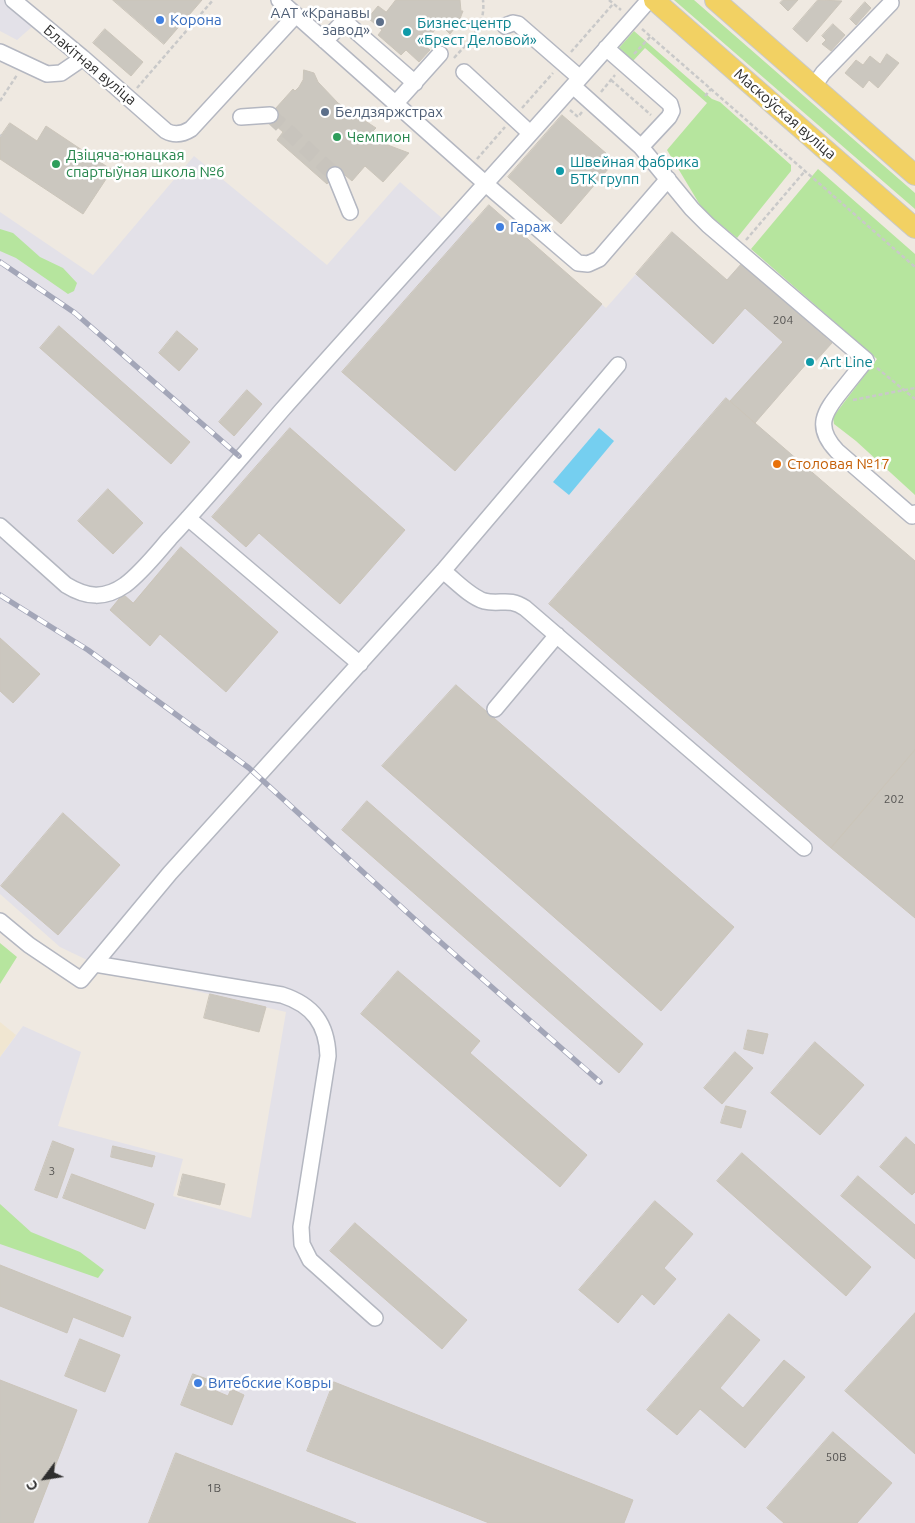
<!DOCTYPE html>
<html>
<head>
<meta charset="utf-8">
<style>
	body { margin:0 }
	#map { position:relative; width:915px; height:1523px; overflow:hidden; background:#efe9e1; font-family:Ubuntu,sans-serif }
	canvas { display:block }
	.north { position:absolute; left:20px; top:1453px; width:50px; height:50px; -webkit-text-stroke:4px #fff; paint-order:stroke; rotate:239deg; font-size:14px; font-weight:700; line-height:20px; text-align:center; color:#2e2e2e }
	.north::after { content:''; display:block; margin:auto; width:18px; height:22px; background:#2e2e2e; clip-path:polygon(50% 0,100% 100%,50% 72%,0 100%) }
</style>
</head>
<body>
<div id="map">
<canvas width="915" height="1523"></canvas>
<div class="north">С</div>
</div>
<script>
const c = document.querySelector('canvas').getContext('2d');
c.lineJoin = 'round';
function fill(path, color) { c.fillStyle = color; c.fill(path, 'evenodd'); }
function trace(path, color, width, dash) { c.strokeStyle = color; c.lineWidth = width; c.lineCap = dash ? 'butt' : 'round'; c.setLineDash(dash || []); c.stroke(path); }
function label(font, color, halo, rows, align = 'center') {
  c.font = font + ' Ubuntu,sans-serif'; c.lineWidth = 5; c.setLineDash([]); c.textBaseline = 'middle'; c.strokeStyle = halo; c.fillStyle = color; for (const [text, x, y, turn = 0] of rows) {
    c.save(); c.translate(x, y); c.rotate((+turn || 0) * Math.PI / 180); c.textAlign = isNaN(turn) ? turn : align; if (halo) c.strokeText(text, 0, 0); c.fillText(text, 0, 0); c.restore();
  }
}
const industrial = new Path2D(`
	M0,0H5L34,25L17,40L0,31Z
	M194,156L327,265L400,182L443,219L454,206L473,223L489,205L606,308L673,232L726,280L742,263L832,343L811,366L807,363L755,423L915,561V1523H0V1057L23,1026L81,1052L58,1126L183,1159L173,1196L251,1218L286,1012L110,971L60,947L0,894V212L93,275Z`);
const education = new Path2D(`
	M0,1022L16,1035L0,1057Z`);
const green = new Path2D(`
	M674,0H694L915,193V209Z
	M634,31L712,99L720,102L791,165V171L737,238L703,210L667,150L707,103L645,48L633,61L619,48Z
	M818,169L915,254V495L856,441L834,424L833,417L877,359L751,249Z
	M0,229L13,233L40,257L63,268L77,283L74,291L68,294L16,258L0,251Z
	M0,943L17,957L0,984Z
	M0,1204L31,1232L80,1252L104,1270L98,1278L0,1244Z`);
const water = new Path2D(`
	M599,428L614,441L569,495L553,482Z`);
const building = new Path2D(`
	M113,0H202L164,44Z
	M396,0H460L461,11H463L458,24L450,34L440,24L423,44L430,50L419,62L406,50L401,55L378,35L382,30L368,18L378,6L386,12Z
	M783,0H798L788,11L780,3Z
	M818,0L842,1L807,42L793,29Z
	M865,2L871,8L856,25L850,19Z
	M833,24L845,35L831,51L822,44L826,40L822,36Z
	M105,29L143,62L131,76L93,43Z
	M887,54L899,63L878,88L869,80L863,88L845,73L856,60L863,65L870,56L880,64Z
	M304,70L314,73L318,82L338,103L376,128L373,131L384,139L382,142L385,144L409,153L383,182L365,166L352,181L339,170L327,184L277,140L283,132L267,118L293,89L295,91L299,87L303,80Z
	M562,115L615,161L561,224L508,177Z
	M10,123L37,141L46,126L112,170L83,214L0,159V137Z
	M489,205L602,304L455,471L342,372Z
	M672,232L727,280L742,263L832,343L811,366L807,363L755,423L730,401L783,342L745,308L713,344L636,274Z
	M59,326L190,442L171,464L40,348Z
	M177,331L198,349L179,371L159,353Z
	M247,390L262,404L234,436L219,422Z
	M726,398L915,561V750L831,848L549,604Z
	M290,428L405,530L340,604L259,533L246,547L212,517Z
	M108,489L143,523L113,554L78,521Z
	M181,547L278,632L226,692L160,634L150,646L110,610L123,594L133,603Z
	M0,638L40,674L13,703L0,691Z
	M456,685L734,927L661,1011L382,766Z
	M915,750V918L831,848Z
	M367,801L643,1044L619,1073L342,830Z
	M63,813L120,865L58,935L1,886Z
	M398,971L480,1041L470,1053L587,1155L560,1187L361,1014Z
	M210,994L266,1007L259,1032L204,1018Z
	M748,1030L768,1034L763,1054L744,1049Z
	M815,1042L864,1085L820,1135L771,1093Z
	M735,1052L753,1068L722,1104L704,1088Z
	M726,1106L746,1111L741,1128L721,1123Z
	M906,1137L915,1145V1192L912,1195L880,1167Z
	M53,1141L74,1149L57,1198L35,1190Z
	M113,1146L155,1156L152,1167L111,1157Z
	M742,1153L871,1267L846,1296L717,1181Z
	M72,1174L154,1204L145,1229L63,1198Z
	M183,1174L225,1184L220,1205L178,1195Z
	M858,1176L915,1225V1259L841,1196Z
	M655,1201L693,1234L664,1268L676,1279L654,1305L642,1294L618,1323L579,1290Z
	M355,1223L467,1320L442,1349L330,1251Z
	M0,1265L131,1317L123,1337L73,1317L67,1333L0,1306Z
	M915,1313V1454L845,1391Z
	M729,1314L760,1340L720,1388L743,1408L784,1360L805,1377L745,1448L700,1409L677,1435L647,1410Z
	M80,1339L120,1355L105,1392L65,1376Z
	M193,1374L207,1379L204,1386L228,1396L231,1389L244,1395L232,1425L181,1405Z
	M0,1380L77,1410L33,1523H0Z
	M334,1382L633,1500L624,1523H489L307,1451Z
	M833,1432L892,1483L857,1523H784L767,1508Z
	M176,1453L356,1523H149Z`);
const minorTunnel = new Path2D(`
	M270,115L335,175`);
const path = new Path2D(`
	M609,0L621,10
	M642,29L915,267
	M571,52L613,4
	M634,54L650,37
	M454,58C470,40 486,26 483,0
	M611,80L651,115
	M137,88L213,0
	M601,92L615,75
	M705,96L711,89
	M0,101L17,75
	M522,108L553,73
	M570,110L578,117L582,112
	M0,135L1,136
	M477,159L505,127
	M746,240L805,171
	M877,368L915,399
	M853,400L915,388`);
const minor = new Path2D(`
	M13,0L83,58L166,131C175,136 183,134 191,129L296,15L495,192L578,263L588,264L599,259L668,179
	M279,0L296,15
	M505,26L513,23L518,24L580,78
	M325,41L344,21L415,83
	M0,52L47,74L61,73L83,58
	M464,72L530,133
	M573,86L641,147L669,117L672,111L670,104L606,48
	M814,86L823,73L891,3
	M396,103L440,54
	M241,117L270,115
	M641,147L692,209L708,225L866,360C858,370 850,380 842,390C824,412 814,427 837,451L912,516L915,513
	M335,175L350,212
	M188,518L360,664
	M0,526L66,585C87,598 105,599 125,585C142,572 156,554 170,538C208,497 245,453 282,410C404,273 528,138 649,0
	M443,571C456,581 469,596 484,601C500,605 509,597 525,608L804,848
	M495,709L557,635
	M0,921L29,945L81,980L170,873L443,571L618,365
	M95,964L282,995C313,1005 327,1024 328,1056L301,1227L302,1244L310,1260L375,1318`);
const major = new Path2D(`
	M654,0L915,228
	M715,0L915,175`);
const rail = new Path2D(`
	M0,262L75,313L239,456
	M0,595L88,650L249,768L421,925L600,1082`);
const markers = [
	[160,20,5,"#3f7fe0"],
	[380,22,5,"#5c6f8a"],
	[407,32,5,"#0f9aa8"],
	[325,112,5,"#5c6f8a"],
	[337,137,5,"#2e9e5b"],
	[56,164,5,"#2e9e5b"],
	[560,171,5,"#0f9aa8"],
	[500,227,5,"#3f7fe0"],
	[810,362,5,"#0f9aa8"],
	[777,464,5,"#e8710a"],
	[198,1383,5,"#3f7fe0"]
];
const numberNames = [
	["204",783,320],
	["202",894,799],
	["3",52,1171],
	["50В",836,1457],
	["1В",214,1488]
];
const serviceNames = [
	["ААТ «Кранавы",370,13],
	["завод»",370,30],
	["Белдзяржстрах",335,112,"left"]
];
const shopNames = [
	["Корона",170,20],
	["Гараж",510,227],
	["Витебские Ковры",208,1383]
];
const cultureNames = [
	["Бизнес-центр",417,23],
	["«Брест Деловой»",417,40],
	["Швейная фабрика",570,162],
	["БТК групп",570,179],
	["Art Line",820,362]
];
const streetNames = [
	["Блакітная вуліца",90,65,40],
	["Маскоўская вуліца",785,114,41]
];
const leisureNames = [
	["Чемпион",347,137],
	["Дзіцяча-юнацкая",66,155],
	["спартыўная школа №6",66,172]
];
const foodNames = [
	["Столовая №17",787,464]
];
fill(industrial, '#e3e1e8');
fill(education, '#f0e6d1');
fill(green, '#b6e59e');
fill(water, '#75cff0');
fill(building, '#cbc7bf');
trace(building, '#cbc5ba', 1);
trace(minorTunnel, '#c8c4bd', 15, [15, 8]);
trace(minor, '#b4b7c1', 18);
trace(major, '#c9c9c9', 22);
trace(path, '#c9c9c9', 2.5, [4, 2.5]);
trace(minor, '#fff', 15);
trace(major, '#f2d163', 20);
trace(rail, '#a3a6b8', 5.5);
trace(rail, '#fff', 4, [11]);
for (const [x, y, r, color] of markers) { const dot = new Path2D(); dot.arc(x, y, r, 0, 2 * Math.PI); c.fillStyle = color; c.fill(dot); trace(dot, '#fff', 2); }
label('12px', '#555452', null, numberNames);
label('15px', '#4e5e75', '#fff', serviceNames, 'right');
label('15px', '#366cbe', '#fff', shopNames, 'left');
label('15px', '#0d838f', '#fff', cultureNames, 'left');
label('15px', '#2e2e2e', '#fff', streetNames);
label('15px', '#27864d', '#fff', leisureNames, 'left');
label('15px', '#c56008', '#fff', foodNames, 'left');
</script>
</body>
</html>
